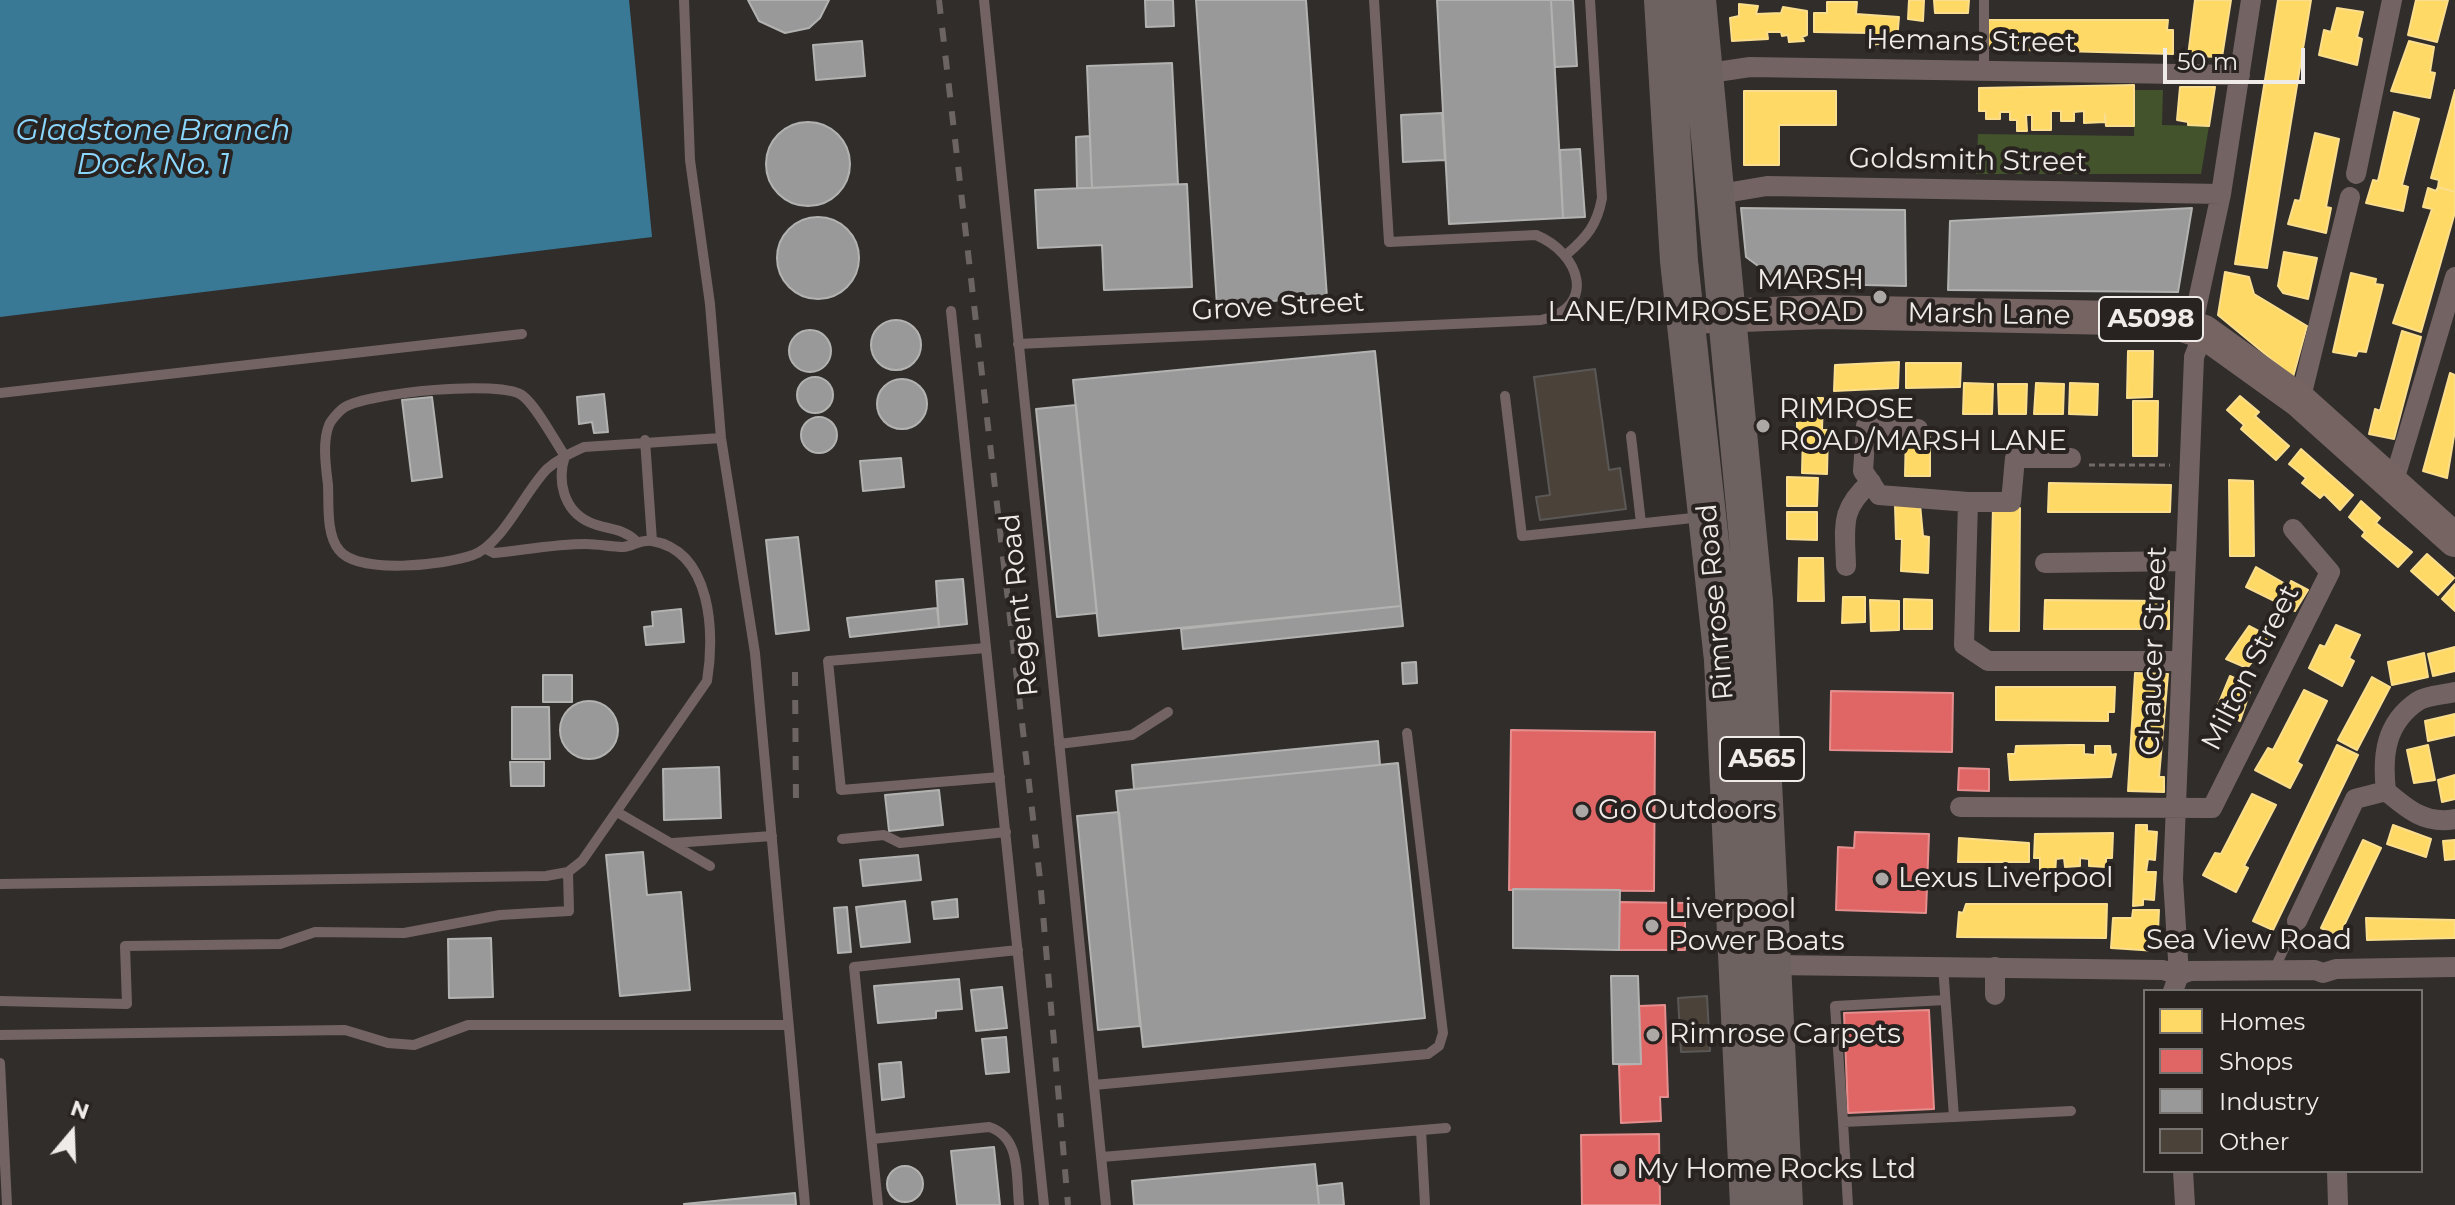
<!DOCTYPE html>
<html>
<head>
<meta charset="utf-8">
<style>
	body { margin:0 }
	#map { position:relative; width:2455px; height:1205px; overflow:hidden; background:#302d2b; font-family:Montserrat,sans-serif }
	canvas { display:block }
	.legend { position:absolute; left:2143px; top:989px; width:280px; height:184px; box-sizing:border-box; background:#282320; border:2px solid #777370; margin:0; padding:10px 14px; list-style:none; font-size:24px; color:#eeebe9 }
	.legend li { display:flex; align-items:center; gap:16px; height:40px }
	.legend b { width:40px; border:2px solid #777370 }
	.north { position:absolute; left:32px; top:1093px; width:80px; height:80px; -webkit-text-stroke:6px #282320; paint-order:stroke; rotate:19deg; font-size:22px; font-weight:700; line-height:32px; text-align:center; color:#eeebe9 }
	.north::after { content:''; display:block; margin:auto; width:28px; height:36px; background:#eeebe9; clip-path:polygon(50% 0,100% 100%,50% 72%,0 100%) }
	.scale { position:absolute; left:2163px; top:48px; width:142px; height:36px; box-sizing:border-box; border:4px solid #eeebe9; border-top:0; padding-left:10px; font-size:24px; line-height:28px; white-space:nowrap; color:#eeebe9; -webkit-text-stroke:6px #282320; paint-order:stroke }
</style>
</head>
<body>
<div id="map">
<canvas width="2455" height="1205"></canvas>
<ul class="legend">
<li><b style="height:22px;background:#ffd966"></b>Homes</li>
<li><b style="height:22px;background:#e06666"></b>Shops</li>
<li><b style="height:22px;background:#999"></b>Industry</li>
<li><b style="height:22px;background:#4b4239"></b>Other</li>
</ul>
<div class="north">N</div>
<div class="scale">50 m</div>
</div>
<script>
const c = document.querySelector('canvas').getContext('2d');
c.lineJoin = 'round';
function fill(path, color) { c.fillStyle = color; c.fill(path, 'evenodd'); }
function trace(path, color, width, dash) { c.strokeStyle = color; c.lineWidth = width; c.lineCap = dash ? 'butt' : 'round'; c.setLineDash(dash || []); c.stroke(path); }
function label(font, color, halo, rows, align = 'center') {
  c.font = font + ' Montserrat,sans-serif'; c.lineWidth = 8; c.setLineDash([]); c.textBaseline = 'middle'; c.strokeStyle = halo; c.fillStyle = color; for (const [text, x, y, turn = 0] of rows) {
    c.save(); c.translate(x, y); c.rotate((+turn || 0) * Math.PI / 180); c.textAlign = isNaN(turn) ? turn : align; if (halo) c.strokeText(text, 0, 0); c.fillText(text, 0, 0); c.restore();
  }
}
const green = new Path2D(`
	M2135,90H2163L2162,125L2209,126L2201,174H1976L1978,134L2134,136Z`);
const water = new Path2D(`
	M0,0H629L652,237L0,317Z`);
const homes = new Path2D(`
	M1909,0H1924L1923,21L1908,19Z
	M1934,0H1969L1968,13H1935Z
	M2195,0H2231L2222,57L2188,56Z
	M2278,0H2311L2267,268L2235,264Z
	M2416,0H2448L2437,42L2408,35Z
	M1827,2H1857L1856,14L1899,17L1897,41L1871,45L1870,33L1814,32V13H1827Z
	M1739,4L1758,6L1756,14L1781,13L1783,7L1807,11V35L1802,37L1804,41L1789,42L1788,35L1782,36L1781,32H1767L1768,39L1732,41L1730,18L1739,16Z
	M2337,8L2363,12L2357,37L2362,39L2357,65L2319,55L2324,30L2331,32Z
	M1988,20H2168L2167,30H2173V54L1987,49Z
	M2409,41L2434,47L2430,72L2435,73L2430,98L2391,91Z
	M2134,85V126H2106L2105,114V122L2084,123V111L2074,112V121H2061V111H2051V130H2032V115H2026L2027,131H2017V120H2010V112H2000V119H1986V111H1979V88Z
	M2180,87H2215L2209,126L2188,125V122L2177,120Z
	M2455,90V192L2438,187L2439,180L2431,178Z
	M1744,91H1836V125H1779V165H1744Z
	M2394,112L2419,119L2402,185L2408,187L2403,211L2366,203L2373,180L2378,181Z
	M2315,133L2339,139L2326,207L2331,208L2326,233L2288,224L2295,200L2300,201Z
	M2438,187L2455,192V212L2421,332L2393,323L2432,209L2423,207L2428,188L2436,191Z
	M2284,252L2317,258L2308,299L2283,293L2278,286Z
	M2225,272L2249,277L2254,294L2307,326L2293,377L2218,315Z
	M2351,273L2376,279L2375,284L2383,285L2366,352L2358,351L2356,356L2333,352Z
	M2402,331L2421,337L2394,439L2369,434L2375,409L2380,411Z
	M2128,351H2153L2152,397L2127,398Z
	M1899,362L1898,388L1834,391L1835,365Z
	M1906,363H1961L1960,387L1906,388Z
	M2450,373L2455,375V430L2447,478L2423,471Z
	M1964,383L1993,384L1992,414H1963Z
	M2036,383L2064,384L2063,414H2034Z
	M2070,383L2098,384L2097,415L2069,414Z
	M1998,384H2027L2026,414H1999Z
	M2240,396L2259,412L2255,416L2289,446L2276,460L2241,429L2244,425L2227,410Z
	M1797,398H1823L1822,430H1828L1827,474L1802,473L1803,432H1797Z
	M2133,401H2158L2157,456H2133Z
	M1906,430H1930V476H1905Z
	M2301,449L2353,495L2340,510L2324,494L2320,498L2302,483L2306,478L2289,464Z
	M1787,477L1818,478L1817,506H1787Z
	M2229,480L2253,481L2254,556H2230Z
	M2049,483L2171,485L2170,512H2048Z
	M2361,501L2380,518L2376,523L2412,552L2398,567L2362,536L2365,532L2349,517Z
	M1920,504L1923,536L1929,537L1928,573L1901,571L1902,539H1896L1895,505Z
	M1993,507L2020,508L2019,631H1990Z
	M1787,512H1817V540L1787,539Z
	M2427,554L2454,578L2438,595L2411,571Z
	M1799,558H1823L1824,601H1798Z
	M2256,567L2289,586L2291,581L2308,590L2295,611L2246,587Z
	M2455,584V611L2442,599Z
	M1843,597H1865V622L1842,623Z
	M1904,599L1932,600V629H1904Z
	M1870,600L1899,601V630L1871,631Z
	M2045,600L2169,601V629H2044Z
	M2336,625L2360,635L2349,658L2354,661L2342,686L2309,668L2320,645L2325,647Z
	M2249,626L2272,638L2247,668L2226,659Z
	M2455,647V671L2433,676L2428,654Z
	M2424,653L2428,677L2392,685L2388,662Z
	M2135,673L2168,674L2159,777H2164V792L2128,791Z
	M2230,676L2252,686L2240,721L2216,710Z
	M2372,677L2390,687L2357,750L2338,740Z
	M1996,687H2115L2114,712H2108V721L1996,720Z
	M2304,690L2327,701L2297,762L2302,765L2290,788L2255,770L2268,748L2273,750Z
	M2455,714V735L2428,741L2425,721Z
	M2070,745H2084V754L2095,755V746H2110L2111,755L2116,754L2111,777L2010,780L2008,754H2015L2016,746Z
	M2337,745L2358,755L2273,930L2253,921Z
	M2428,745L2435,780L2414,783L2407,750Z
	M2455,775V799L2442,802L2438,780Z
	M2252,794L2276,805L2244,866L2248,868L2236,892L2203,875L2215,853L2221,854Z
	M2136,825H2147V831L2157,832L2155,860L2148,859L2146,872H2156L2154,900L2143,899V905L2133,906Z
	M2393,825L2431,839L2426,857L2387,844Z
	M2113,833L2112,858H2106V867L2089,866V859L2080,858V866L2065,867L2064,858L2056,859L2055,875L2040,876V858H2034L2035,834Z
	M1959,838L2029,843V862H1958Z
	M2363,840L2381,848L2339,936L2321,928Z
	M2455,840V859L2445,860L2443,841Z
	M1966,904H2107L2106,938L1957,937L1959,912L1963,913Z
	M2133,910H2159L2157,951L2111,948L2113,918H2132Z
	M2366,918L2455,920V938L2367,940Z`);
const shops = new Path2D(`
	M1831,691L1953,693L1952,752L1830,750Z
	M1511,730L1655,732L1654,891L1509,890Z
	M1959,768L1989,769V791L1958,790Z
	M1855,832L1929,834L1926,913L1836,910L1838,847L1854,848Z
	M1619,902L1685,903V950H1619Z
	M1665,1005L1668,1097H1660L1661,1121L1621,1123L1619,1065L1641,1064L1639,1006Z
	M1929,1010L1934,1109L1848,1113L1844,1013Z
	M1659,1134L1660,1205H1582L1581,1135Z`);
const industry = new Path2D(`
	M748,0H829L820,18L809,28L785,33L759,21Z
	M1145,0H1173L1174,26L1146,27Z
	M1196,0H1306L1327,297L1217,305Z
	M1437,0H1551L1563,218L1449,224Z
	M1551,0H1573L1577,66L1555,67Z
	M862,41L865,76L816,80L813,45Z
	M1172,63L1178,184L1092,188L1087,66Z
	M1442,113L1445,160L1403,162L1401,115Z
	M766 164a42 42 0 1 1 84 0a42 42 0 1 1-84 0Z
	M1090,136L1092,188H1077L1076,137Z
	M1580,149L1585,217L1563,218L1560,150Z
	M1187,184L1192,287L1104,290L1102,245L1038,248L1035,190Z
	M1741,208L1905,210L1906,286L1781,283L1746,257Z
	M2192,208L2178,292L1948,290L1950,221Z
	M777 258a41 41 0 1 1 82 0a41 41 0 1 1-82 0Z
	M871 345a25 25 0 1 1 50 0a25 25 0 1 1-50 0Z
	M789 351a21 21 0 1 1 42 0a21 21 0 1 1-42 0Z
	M1375,351L1401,606L1099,636L1073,380Z
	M797 395a18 18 0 1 1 36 0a18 18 0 1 1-36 0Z
	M877 404a25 25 0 1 1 50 0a25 25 0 1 1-50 0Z
	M604,394L608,432L594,433L592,422L579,424L577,397Z
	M432,397L442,477L412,481L402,400Z
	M1076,405L1097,613L1057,617L1036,409Z
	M801 435a18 18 0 1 1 36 0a18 18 0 1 1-36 0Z
	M901,458L904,487L863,491L860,461Z
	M798,537L809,630L776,634L766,540Z
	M963,579L967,624L939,627L936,581Z
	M1401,606L1403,626L1183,649L1181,629Z
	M937,608L939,627L850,637L847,618Z
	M681,609L684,642L646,645L644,627L653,626L652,612Z
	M1416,662L1417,683L1403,684L1402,663Z
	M543,675H572V702H543Z
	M560 730a29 29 0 1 1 58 0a29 29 0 1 1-58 0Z
	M512,707H549L550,759H512Z
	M1378,741L1380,765L1134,789L1132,765Z
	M510,762H544V786H511Z
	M1398,763L1425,1018L1143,1047L1116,791Z
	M719,767L721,818L664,820L663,769Z
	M939,790L943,825L889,831L885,795Z
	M1119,812L1140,1026L1098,1030L1077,816Z
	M643,852L647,895L681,892L690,990L620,996L606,855Z
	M918,855L921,880L863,886L860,860Z
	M1513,889L1620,890L1619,950L1513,948Z
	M957,899L958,917L934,919L932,902Z
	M905,901L910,942L861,947L856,907Z
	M847,907L851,952L838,953L834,908Z
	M491,938L493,997L449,998L448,939Z
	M1611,976H1638L1641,1064H1613Z
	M959,979L962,1009L936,1011V1018L878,1023L874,986Z
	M1002,987L1007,1028L976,1031L971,990Z
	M1006,1037L1009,1072L986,1074L982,1039Z
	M901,1062L904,1097L882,1100L879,1064Z
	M994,1147L1000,1205H957L951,1151Z
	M1315,1164L1319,1205H1134L1132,1181Z
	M887 1184a18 18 0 1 1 36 0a18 18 0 1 1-36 0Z
	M1342,1183L1344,1205H1319L1317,1186Z
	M795,1193L796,1205H684V1204Z`);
const building = new Path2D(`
	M1595,369L1609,470L1620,468L1626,509L1540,520L1536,497L1550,495L1534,377Z
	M1707,996L1710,1051L1681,1052L1678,998Z`);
const path = new Path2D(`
	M2089,465H2170`);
const lane = new Path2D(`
	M684,0L690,160L710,304L721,438L755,653L805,1205
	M984,0L1106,1205
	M1984,70V0
	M1567,254C1587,237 1597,225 1602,198L1590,0
	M951,311L1044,1205
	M1018,344L1541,320C1598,307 1580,253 1536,235L1389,242L1374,0
	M0,393L522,334
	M1505,396L1522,536L1702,517
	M1631,436L1641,523
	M645,440L652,541
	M636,541C622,527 606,530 589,522C563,510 557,480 565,456C554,440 537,407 523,396C502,379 368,393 345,407C340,410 331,420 329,425C322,443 326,467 328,485C329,505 326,534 339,550C358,575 445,565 473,555C502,545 525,491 547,469C558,459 571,453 584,447L721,438
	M986,648L828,661L841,790L1000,777
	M1059,744L1132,735L1168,712
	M617,812L710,866
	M842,839L884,835L900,843L1006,832
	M673,843L772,836
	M0,884L546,876L568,872L582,861L707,681C715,634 712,551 652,541C640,539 634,546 623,547C611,547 599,544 586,544C556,544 524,550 494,553L486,549
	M2274,970L2297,921
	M0,1001L127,1004L125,946L280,944L315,932L404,933L500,915L569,911L568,872
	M0,1035L345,1030L388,1043L414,1045L468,1025H786
	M0,1063L7,1205
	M1094,1085L1428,1054L1439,1046L1443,1033L1407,733
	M1954,1117L2071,1111
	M1843,1122L1835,1006L1945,1000
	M1421,1130L1425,1205
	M872,1139L989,1127C1021,1137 1016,1175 1019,1205
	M1102,1157L1446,1128
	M878,1205L854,967L1018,950
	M1848,1205L1843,1122L1954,1117L1943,966`);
const street = new Path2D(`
	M1703,74L1750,67L2240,75
	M2356,174L2392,0
	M1714,195L1767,186L2221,194
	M2192,328L2221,194L2251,0
	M2300,401L2350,197
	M1918,429L1866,426L1863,471L1879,495L1968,502
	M2071,458H2015L2011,502H1968L1964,645L1988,661H2180
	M2393,484L2455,277
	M2045,563L2185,561
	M1846,566C1845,526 1839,510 1871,482
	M2386,791C2382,756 2385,723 2418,701C2428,695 2444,695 2455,692
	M2386,791C2407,809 2426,825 2455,819
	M1960,807L2212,808L2330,572L2293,529
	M2297,921L2355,799L2386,791
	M1773,965L2163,970L2179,975L2190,971L2315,970L2323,973L2336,969L2455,967
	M2173,991L2179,975L2173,879L2194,357L2204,332
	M1995,995V967
	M2183,1171L2185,1205
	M2337,1171L2338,1205`);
const primary = new Path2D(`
	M1686,317L1824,312L2165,319L2204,332L2300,401L2455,540`);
const highway = new Path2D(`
	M1663,0L1679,261L1723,660L1749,1205
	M1697,0L1754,601L1784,1205`);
const rail = new Path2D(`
	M939,0L1040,879L1068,1205
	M795,672L796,803`);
const markers = [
	[1880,297,8,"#aca8a6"],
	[1763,426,8,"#aca8a6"],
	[1582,811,8,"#aca8a6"],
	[1882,879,8,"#aca8a6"],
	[1652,926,8,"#aca8a6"],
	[1653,1035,8,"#aca8a6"],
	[1620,1170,8,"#aca8a6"]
];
const shields = [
	[2151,319,104],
	[1762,759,84]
];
const shieldNames = [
	["A5098",2151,319],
	["A565",1762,759]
];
const streetNames = [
	["Hemans Street",1971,42,1],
	["Goldsmith Street",1968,161,1],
	["Grove Street",1278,307,-3],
	["Marsh Lane",1989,315,1],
	["Rimrose Road",1716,602,-95],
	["Regent Road",1020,605,-96],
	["Chaucer Street",2154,651,-88],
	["Milton Street",2251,668,-63],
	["Sea View Road",2249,941]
];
const poiNames = [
	["MARSH",1864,281,"right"],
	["LANE/RIMROSE ROAD",1864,313,"right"],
	["RIMROSE",1779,410],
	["ROAD/MARSH LANE",1779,442],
	["Go Outdoors",1598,811],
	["Lexus Liverpool",1898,879],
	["Liverpool",1668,910],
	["Power Boats",1668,942],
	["Rimrose Carpets",1669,1035],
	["My Home Rocks Ltd",1636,1170]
];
const waterNames = [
	["Gladstone Branch",153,131],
	["Dock No. 1",153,165]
];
fill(green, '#43532c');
fill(water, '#397996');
fill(homes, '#ffd966');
trace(homes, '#fade8d', 2);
fill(shops, '#e06666');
trace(shops, '#e48e8d', 2);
fill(industry, '#999');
trace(industry, '#b2b2b1', 2);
fill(building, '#4b4239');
trace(building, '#5a5856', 2);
trace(path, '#736968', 3, [6, 4]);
trace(lane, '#736463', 10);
trace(street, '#736463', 20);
trace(primary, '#756462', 34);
trace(highway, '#6e6260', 38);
trace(rail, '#6c6462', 6, [14, 14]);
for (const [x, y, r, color] of markers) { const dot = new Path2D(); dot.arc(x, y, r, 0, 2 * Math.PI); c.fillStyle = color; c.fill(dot); trace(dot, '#282320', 3); }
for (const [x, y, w] of shields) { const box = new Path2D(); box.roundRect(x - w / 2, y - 22, w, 44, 6); c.fillStyle = '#282320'; c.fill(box); trace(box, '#eeebe9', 2); }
label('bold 26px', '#eeebe9', null, shieldNames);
label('28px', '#eeebe9', '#282320', streetNames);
label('28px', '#eeebe9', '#282320', poiNames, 'left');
label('italic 30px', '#8ad6fd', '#282320', waterNames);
</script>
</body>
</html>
